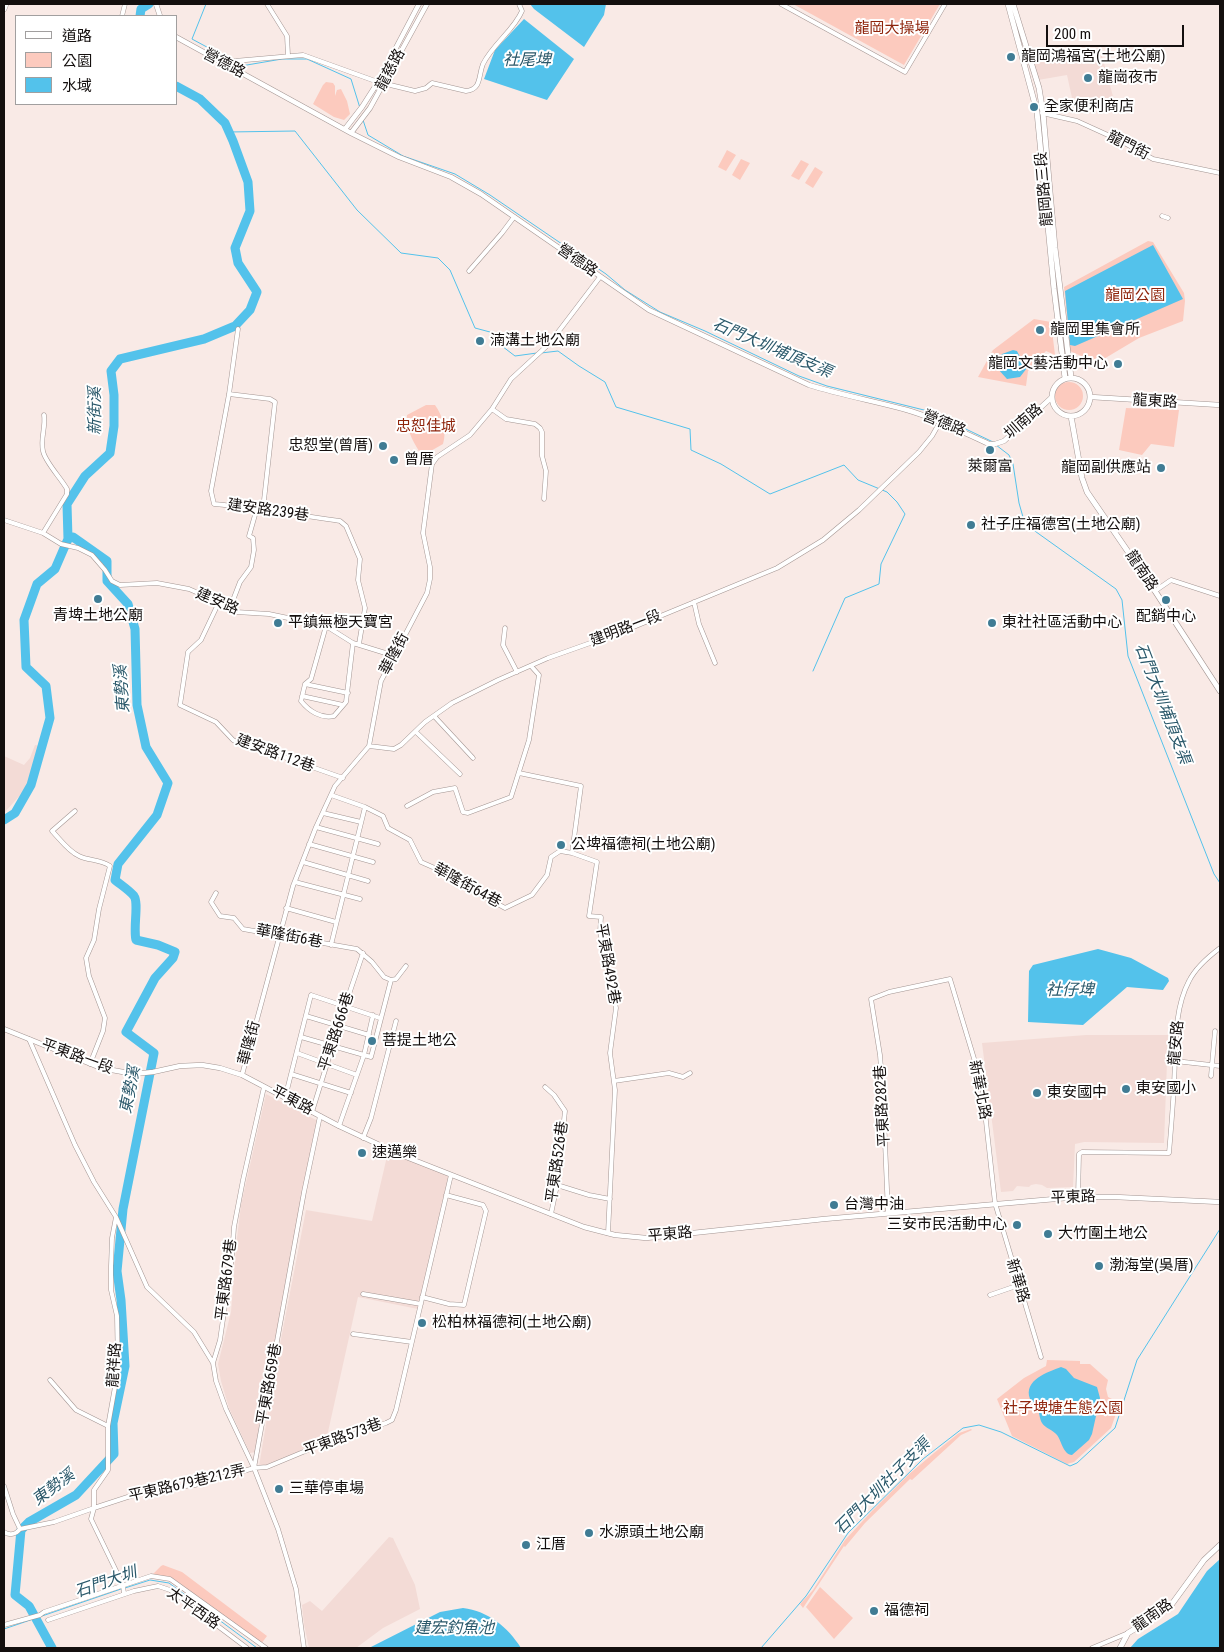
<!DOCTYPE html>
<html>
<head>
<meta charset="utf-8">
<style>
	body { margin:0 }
	#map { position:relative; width:1224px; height:1652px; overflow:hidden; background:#f9eae6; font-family:"Roboto Condensed","Noto Sans TC",sans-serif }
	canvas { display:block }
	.frame { position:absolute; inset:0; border:5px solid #140f0e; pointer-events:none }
	.legend { position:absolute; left:15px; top:15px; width:162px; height:90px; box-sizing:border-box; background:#fff; border:1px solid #a19f9f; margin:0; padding:6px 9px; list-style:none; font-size:15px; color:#140f0e }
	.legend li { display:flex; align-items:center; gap:10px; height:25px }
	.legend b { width:25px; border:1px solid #a19f9f }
	.scale { position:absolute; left:1046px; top:25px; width:138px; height:22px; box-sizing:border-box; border:2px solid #140f0e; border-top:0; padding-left:6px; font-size:15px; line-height:18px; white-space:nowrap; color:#140f0e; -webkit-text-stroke:4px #fff; paint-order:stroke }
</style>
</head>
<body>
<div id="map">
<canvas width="1224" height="1652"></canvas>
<div class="frame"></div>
<ul class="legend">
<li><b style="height:6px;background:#fff"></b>道路</li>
<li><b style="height:14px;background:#fccabe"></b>公園</li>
<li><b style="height:14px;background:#53c2eb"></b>水域</li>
</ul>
<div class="scale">200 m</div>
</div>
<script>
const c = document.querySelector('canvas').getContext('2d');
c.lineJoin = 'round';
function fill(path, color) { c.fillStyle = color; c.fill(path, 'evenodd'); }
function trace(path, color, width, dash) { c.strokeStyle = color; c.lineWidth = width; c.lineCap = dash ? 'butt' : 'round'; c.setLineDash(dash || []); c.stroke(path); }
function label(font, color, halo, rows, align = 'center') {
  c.font = font + ' "Roboto Condensed","Noto Sans TC",sans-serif'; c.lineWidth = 4; c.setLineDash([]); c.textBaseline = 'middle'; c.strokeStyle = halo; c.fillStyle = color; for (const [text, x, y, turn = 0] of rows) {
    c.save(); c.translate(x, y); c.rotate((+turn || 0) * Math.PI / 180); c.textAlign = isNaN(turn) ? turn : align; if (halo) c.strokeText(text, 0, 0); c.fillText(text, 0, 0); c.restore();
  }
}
const built = new Path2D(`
	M1100,48L1115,104L1074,107L1067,75L1038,80L1033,64Z
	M35,745L40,746L30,781L24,791L4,813V756L24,765L30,758Z
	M1086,1035H1168L1164,1143L1084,1142L1075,1144L1073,1187L1047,1188L1042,1185L1036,1184L1031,1185L1029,1187L1017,1186L1013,1191L1001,1192L982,1043Z
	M266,1094L318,1121L256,1452L250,1453L229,1408L221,1381L218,1364L231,1312L237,1238L241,1205Z
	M388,1152L450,1176L418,1309L358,1297L326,1441L264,1466H259L275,1370L306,1210L372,1221Z
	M389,1537L393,1538L415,1585L420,1609L383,1628L356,1648H309L304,1624L302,1605L310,1601L322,1611Z`);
const green = new Path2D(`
	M793,4H940L904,65Z
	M326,82L333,83L335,86V96L337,90L341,89L347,101L350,114L344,120L334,117L313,104L323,85Z
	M727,150L736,155L726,171L718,167Z
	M741,159L750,163L740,180L732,175Z
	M801,160L809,164L799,180L791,176Z
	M815,167L823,172L813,188L805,183Z
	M1148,241L1153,242L1184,293L1185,301L1183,321L1139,338L1097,363L1070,351L1064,287Z
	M1034,319L1051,322L1055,355L1046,351L1028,371L1026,386L978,377L993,350Z
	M1055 396a14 14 0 1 1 28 0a14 14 0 1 1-28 0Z
	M426,405H435C443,416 447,431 443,444L429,452L419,451C412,440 406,428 407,415Z
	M1126,408L1179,410L1174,447L1151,444L1142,455L1119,450Z
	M1047,1360L1080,1361V1364H1090L1108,1380L1106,1389L1108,1397L1122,1404L1120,1409L1118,1408L1111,1428L1074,1462L1067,1464L1012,1436L997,1399L1024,1378L1046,1366Z
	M971,1429L972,1430L961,1435L912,1480L910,1479L865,1523L845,1547L844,1546L803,1608L800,1604L813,1590L845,1540L872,1511L908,1475L934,1453L959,1433Z
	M163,1565L182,1572L267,1636L261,1644L174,1579L152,1575L161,1566Z
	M820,1587L853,1618L834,1639L806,1607Z`);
const water = new Path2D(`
	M530,4H606L604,15L584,47L534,9Z
	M524,19L574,59L547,100L484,79L495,50Z
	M1153,245L1183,299L1075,346L1070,345L1065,291Z
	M1013,350L1017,351L1021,359H1025L1027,368L1020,377L1007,379L998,369L999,358L1002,354Z
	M1098,949L1131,958L1168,978L1169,981L1163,990L1127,987L1083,1025L1028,1022L1029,971L1033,965Z
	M1061,1367L1066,1369L1074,1378L1097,1387L1100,1398L1092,1434L1089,1440L1072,1455C1063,1454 1062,1442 1057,1435C1053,1430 1045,1428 1042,1423C1039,1418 1040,1413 1037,1408C1035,1405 1032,1403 1030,1399C1023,1380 1048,1372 1061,1367Z
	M1220,1559V1648H1130L1138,1639L1178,1614L1207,1571Z
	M463,1608C488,1611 508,1627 521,1648H369L440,1612Z`);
const stream = new Path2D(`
	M206,4L192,39L229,59
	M234,62L241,66L282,59H307L351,79L360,108
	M363,120L368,135L403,156L455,174L490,195L606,274L625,290L660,312L705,331L799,376L827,386L928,411L993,442
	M229,132L295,131L357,210L401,253L438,258L450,270L475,328L490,332L494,340L515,356L537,353
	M541,353L558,351L579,366L605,382L616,407L690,429L691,450L721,464L770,494L844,465L858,480L887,492L897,502L905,514L881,564L879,584L845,598L813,671
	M996,445L1009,455L1013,464L1019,503L1025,524L1116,589L1122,600L1128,656L1214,874L1220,883
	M125,1588L150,1580L169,1583L257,1648
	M4,1629L121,1589
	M761,1648L806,1596L848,1533L923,1459L963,1428L979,1425L1001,1432L1070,1466L1077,1463L1115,1428L1137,1360L1220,1229`);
const river = new Path2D(`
	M140,16L141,9L149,4
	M4,820L15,813L31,785L50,718L46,686L26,667L24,620L37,584L55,569L68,539L67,504L85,476L110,453L114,426V395L111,371L120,359L204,339L235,326L250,310L257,292L238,263L235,248L250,211L248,182L233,141L225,123L200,99L176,86
	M52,1648L29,1606L15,1595L21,1530L29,1522L76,1495L114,1454L113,1423L125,1366L121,1300L117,1271L123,1209L154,1053L126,1032L155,978L173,958L175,952L158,945L136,940C133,928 139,903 134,896C129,890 121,885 115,880L118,864L157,815L168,783L146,747L137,705L135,629L128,604L107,581V561L73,537L68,539`);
const minor = new Path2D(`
	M267,4L287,36L288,55
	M781,4L905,72L945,4
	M122,16L125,4
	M223,62L303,55L378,82L415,91L426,88L432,83L466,91C482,89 478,76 483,64C493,44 514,30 522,11L519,4
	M1042,113L1077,121L1121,141L1153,159L1220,173
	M1162,216L1168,218
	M469,271L502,233L514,217
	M238,329L229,394L211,491L214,504C256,508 298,515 340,521L346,526L360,559L358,580L365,608L359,644
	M229,394L270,399L275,402L263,509
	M492,409L506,419L535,424L540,428L542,432V456L546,471L544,499
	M4,520L43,533L61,544L78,548L92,555L105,570L112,581L120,585L157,583L189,589L219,602L236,612L269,614L326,626L353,643L395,656
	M43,533L67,494V489C61,478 45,462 43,451C40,439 46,427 44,415
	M1155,591L1171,580L1220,596
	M219,602L201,640L188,652L180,705L216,722L233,740L242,745L258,748L343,778
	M694,602L699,624L715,663
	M230,608L240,582L251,567L254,550L253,538L249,536L257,508
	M326,626L311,679L305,684L301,701C309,711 321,719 334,716L346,702L353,643
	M505,628L503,645L517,672
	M305,684L348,693
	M302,696L343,705
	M434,716L473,758
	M416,732L460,774
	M369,746L394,749L401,745L425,722L452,703L498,680L548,658L624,631L777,568L823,540L859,510L919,452L932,436L940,422
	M519,773L581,786L572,853L597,862L589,916L601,917L600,932L616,1008L610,1053L615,1090L608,1233
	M331,795L365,807L383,816L388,828L410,840L421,862L453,876L465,886L505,908L532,895L547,875L551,857L560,851L572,853
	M407,806L433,792L455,788L463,812L468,813L511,797L529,740L539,675L531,666
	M75,811L52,831C60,839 68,851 79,856C89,861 100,859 110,866L99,909L94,940L86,958L89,976L105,1018L103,1031L90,1064
	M323,813L361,822
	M316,827L378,844
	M309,844L373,862
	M303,862L368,881
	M295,882L360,899
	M216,893L211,902L220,916L234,918L243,929L357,949L372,962L384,977L391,980L396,979L406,966
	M286,908L336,922
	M331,945L365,807
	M306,1016L369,1035
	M301,1037L371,1057L391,980
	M29,1039L75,1145L94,1182L116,1217L147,1287L194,1332L213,1363
	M297,1053L357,1075
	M1175,1061L1220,1066
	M291,1074L351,1093
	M242,1075L293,886L316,827L335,786L369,746L381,681L427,593L430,579V567L423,533L432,464L437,457L470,435L492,409L511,379L549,344L600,277
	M1211,1076L1215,1031
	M614,1081L669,1073L683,1077L690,1073
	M264,1087L243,1180L234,1227L232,1257L220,1340L213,1363L216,1381L226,1409L254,1468L278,1529L296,1589L304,1648
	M545,1087L554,1095L565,1111L557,1185L551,1214
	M285,1098L311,995L380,1018
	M312,1112L345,1006L363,953
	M339,1126L364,1055L373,1015
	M363,1138L371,1118L396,1021
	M557,1185L589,1195L610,1199
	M1078,1197L1079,1154L1082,1152L1169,1153C1171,1130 1173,1107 1174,1084C1176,1051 1173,1011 1189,981C1196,967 1208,957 1220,948
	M888,1213L883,1095L880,1055L871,999L889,992L950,979L982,1085L995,1203L1041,1357
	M363,1294L421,1304
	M990,1295L1019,1285
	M422,1297L449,1304L464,1305L486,1211L483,1205L446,1195
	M353,1334L412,1342
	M50,1380L76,1410L108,1426
	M254,1468L304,1192L320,1116
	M4,1486L13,1514L20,1529C16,1534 10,1536 4,1532
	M20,1529L54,1522L94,1508V1490L108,1470V1426L118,1370L117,1316L111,1290V1266L112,1238L116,1217
	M124,1594L123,1585L91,1519L94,1508L149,1490L195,1485L254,1468L267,1467L320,1445L386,1423L392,1420L396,1410L451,1175
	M48,1620L134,1591L158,1586L170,1590L247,1648
	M4,1625L40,1615L44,1612L151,1576L170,1579L266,1648
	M1092,1648L1128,1633`);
const tertiary = new Path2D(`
	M156,4L160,16
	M176,37L351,133L399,157L451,177L481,194L649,310L809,385C841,395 874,401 907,410C935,418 962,432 989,444H995L1004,441L1051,398
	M345,129L362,107L378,82L419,4
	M351,133L370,108L427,4
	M1091,397L1220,405
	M4,1029L101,1068L134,1074L153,1072L180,1066L202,1065L220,1068L242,1075L339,1126L401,1155L584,1227L615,1235L646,1238L824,1219L1078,1197H1115L1220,1202`);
const secondary = new Path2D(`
	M1008,4L1037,112L1054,289L1065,378
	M1013,4L1039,88L1043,113L1055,248L1071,377
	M4,9L6,4
	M1052 397a19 19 0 1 1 38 0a19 19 0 1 1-38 0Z
	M1071,416L1082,478L1087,492L1155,591L1220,691
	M1120,1648L1128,1633L1169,1608L1204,1560L1220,1545`);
const markers = [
	[1011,57,5,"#407c94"],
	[1088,78,5,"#407c94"],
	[1034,107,5,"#407c94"],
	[1040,330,5,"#407c94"],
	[480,341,5,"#407c94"],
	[1118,364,5,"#407c94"],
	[383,446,5,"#407c94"],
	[990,450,5,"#407c94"],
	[394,460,5,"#407c94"],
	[1161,468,5,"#407c94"],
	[971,525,5,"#407c94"],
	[98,599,5,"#407c94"],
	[1166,600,5,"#407c94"],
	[278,623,5,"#407c94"],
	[992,623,5,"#407c94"],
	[561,845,5,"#407c94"],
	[372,1041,5,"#407c94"],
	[1126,1089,5,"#407c94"],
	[1037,1093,5,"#407c94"],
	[362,1153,5,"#407c94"],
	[834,1205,5,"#407c94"],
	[1017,1225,5,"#407c94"],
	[1048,1234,5,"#407c94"],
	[1099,1266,5,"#407c94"],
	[422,1323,5,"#407c94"],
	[279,1489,5,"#407c94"],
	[589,1533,5,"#407c94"],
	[526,1545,5,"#407c94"],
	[874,1611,5,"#407c94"]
];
const parkNames = [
	["龍岡大操場",892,29],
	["龍岡公園",1135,296],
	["忠恕佳城",426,427],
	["社子埤塘生態公園",1063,1409]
];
const poiNames = [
	["龍岡鴻福宮(土地公廟)",1021,57],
	["龍崗夜市",1098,78],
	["全家便利商店",1044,107],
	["龍岡里集會所",1050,330],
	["湳溝土地公廟",490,341],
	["龍岡文藝活動中心",1108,364,"right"],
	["忠恕堂(曾厝)",373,446,"right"],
	["曾厝",404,460],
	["萊爾富",990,467,"center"],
	["龍岡副供應站",1151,468,"right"],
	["社子庄福德宮(土地公廟)",981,525],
	["青埤土地公廟",98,616,"center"],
	["配銷中心",1166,617,"center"],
	["平鎮無極天寶宮",288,623],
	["東社社區活動中心",1002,623],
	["公埤福德祠(土地公廟)",571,845],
	["菩提土地公",382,1041],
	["東安國小",1136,1089],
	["東安國中",1047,1093],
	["速邁樂",372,1153],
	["台灣中油",844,1205],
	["三安市民活動中心",1007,1225,"right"],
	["大竹圍土地公",1058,1234],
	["渤海堂(吳厝)",1109,1266],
	["松柏林福德祠(土地公廟)",432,1323],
	["三華停車場",289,1489],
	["水源頭土地公廟",599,1533],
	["江厝",536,1545],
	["福德祠",884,1611]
];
const streetNames = [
	["營德路",224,64,28],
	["龍慈路",391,70,-62],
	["龍門街",1128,146,27],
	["龍岡路三段",1045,189,-95],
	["營德路",577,261,35],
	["龍東路",1155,402,3],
	["圳南路",1024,422,-41],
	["營德路",944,424,22],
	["建安路239巷",268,511,8],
	["龍南路",1141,571,56],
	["建安路",217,602,23],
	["建明路一段",626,629,-21],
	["華隆街",395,654,-62],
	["建安路112巷",275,754,20],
	["華隆街64巷",467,886,29],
	["華隆街6巷",289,937,11],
	["平東路492巷",607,964,80],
	["平東路666巷",337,1032,-72],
	["華隆街",250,1043,-75],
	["龍安路",1177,1043,-85],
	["平東路一段",77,1057,20],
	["新華北路",979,1090,79],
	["平東路",292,1101,28],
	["平東路282巷",883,1106,-93],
	["平東路526巷",558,1162,-82],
	["平東路",1073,1198,-2],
	["平東路",670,1235,-5],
	["平東路679巷",227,1280,-83],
	["新華路",1017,1281,73],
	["龍祥路",115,1365,-86],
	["平東路659巷",270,1384,-80],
	["平東路573巷",343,1438,-20],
	["平東路679巷212弄",187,1484,-13],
	["太平西路",193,1609,35],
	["龍南路",1153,1616,-35]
];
const waterNames = [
	["社尾埤",527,61],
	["石門大圳埔頂支渠",772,349,23],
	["新街溪",96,411,-90],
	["東勢溪",123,689,-94],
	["石門大圳埔頂支渠",1162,704,69],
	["社仔埤",1070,991],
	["東勢溪",131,1090,-79],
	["石門大圳社子支渠",883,1487,-45],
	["東勢溪",54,1488,-37],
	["石門大圳",106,1583,-19],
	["建宏釣魚池",454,1629]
];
fill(built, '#f3dbd6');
fill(green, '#fccabe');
fill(water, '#53c2eb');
trace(stream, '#53c2eb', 1);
trace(river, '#53c2eb', 9);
trace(minor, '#a39592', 5);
trace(tertiary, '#a39592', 5.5);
trace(secondary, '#a39592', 6);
trace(minor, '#fff', 4);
trace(tertiary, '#fff', 4.5);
trace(secondary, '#fff', 5);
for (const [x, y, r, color] of markers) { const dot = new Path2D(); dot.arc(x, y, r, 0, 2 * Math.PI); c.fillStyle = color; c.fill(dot); trace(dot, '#fff', 2); }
label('15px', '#8f250c', '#fff', parkNames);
label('15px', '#140f0e', '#fff', poiNames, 'left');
label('15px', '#140f0e', '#fff', streetNames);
label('italic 16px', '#2a586a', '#fff', waterNames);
</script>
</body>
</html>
